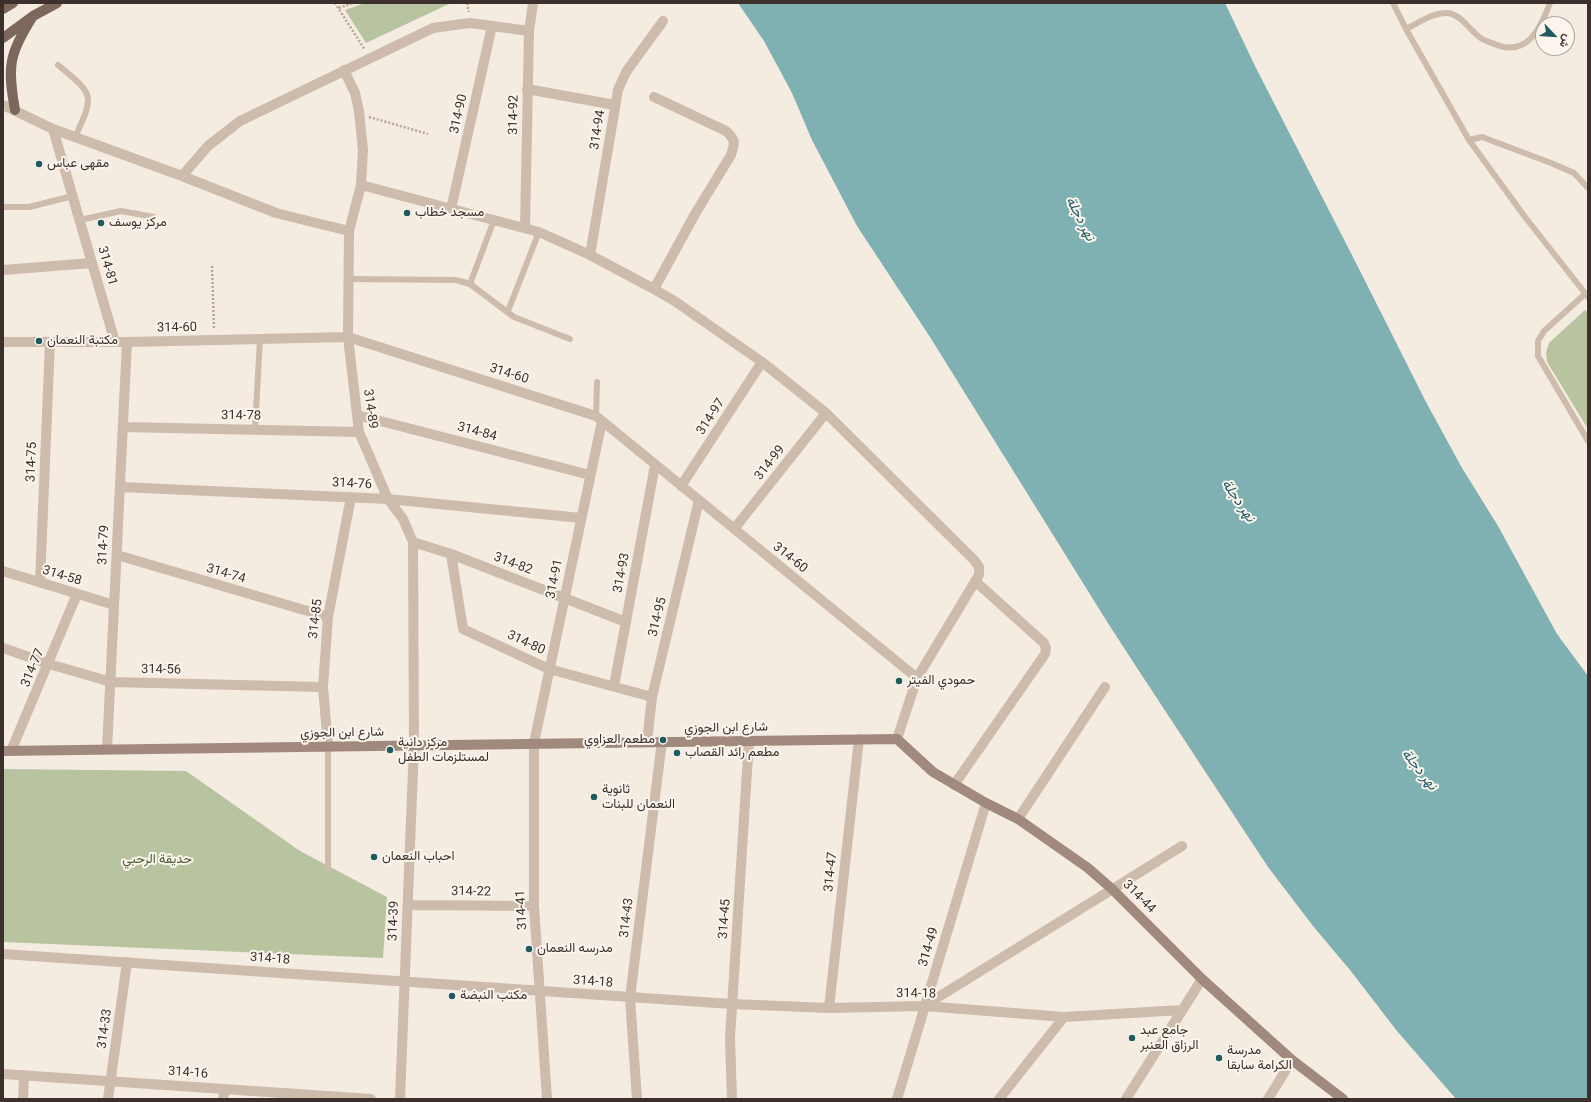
<!DOCTYPE html>
<html>
<head>
<meta charset="utf-8">
<style>
	body { margin:0 }
	#map { position:relative; width:1591px; height:1102px; overflow:hidden; background:#f4ebe1; font-family:Roboto,Vazirmatn,sans-serif }
	canvas { display:block }
	.frame { position:absolute; inset:0; border:4px solid #3b302b; pointer-events:none }
	.north { position:absolute; left:1535px; top:16px; width:40px; height:40px; box-sizing:border-box; background:#fbf5ee; border:1px solid #aea6a0; border-radius:50%; rotate:115deg; font-size:11px; font-weight:700; line-height:16px; text-align:center; color:#3b302b }
	.north::after { content:''; display:block; margin:auto; width:14px; height:18px; background:#1f5a5e; clip-path:polygon(50% 0,100% 100%,50% 72%,0 100%) }
</style>
</head>
<body>
<div id="map">
<canvas width="1591" height="1102"></canvas>
<div class="frame"></div>
<div class="north">ش</div>
</div>
<script>
const c = document.querySelector('canvas').getContext('2d');
c.lineJoin = 'round';
function fill(path, color) { c.fillStyle = color; c.fill(path, 'evenodd'); }
function trace(path, color, width, dash) { c.strokeStyle = color; c.lineWidth = width; c.lineCap = dash ? 'butt' : 'round'; c.setLineDash(dash || []); c.stroke(path); }
function label(font, color, halo, rows, align = 'center') {
  c.font = font + ' Roboto,Vazirmatn,sans-serif'; c.lineWidth = 4; c.setLineDash([]); c.textBaseline = 'middle'; c.strokeStyle = halo; c.fillStyle = color; for (const [text, x, y, turn = 0] of rows) {
    c.save(); c.translate(x, y); c.rotate((+turn || 0) * Math.PI / 180); c.textAlign = isNaN(turn) ? turn : align; if (halo) c.strokeText(text, 0, 0); c.fillText(text, 0, 0); c.restore();
  }
}
const green = new Path2D(`
	M365,3H451L366,43L345,10Z
	M1585,310L1588,313V429L1547,362L1546,353L1549,343Z
	M3,769L186,771L300,851L387,897L383,958L3,942Z`);
const water = new Path2D(`
	M738,3H1225L1255,66L1357,265L1426,402L1462,468L1498,526L1557,634L1588,676V1099H1456L1397,1031L1350,970L1313,926L1268,867L1139,671L1106,620L930,337L857,226L812,140L792,93L764,41Z`);
const path = new Path2D(`
	M335,3L365,50
	M467,3L469,12
	M339,8L353,3
	M369,117L428,134
	M212,266L214,329`);
const lane = new Path2D(`
	M1393,3L1406,29L1469,140L1525,217L1588,297
	M1406,29C1418,23 1433,13 1446,13C1460,13 1469,29 1478,36C1482,40 1487,41 1492,43C1526,59 1540,30 1550,3
	M58,65C94,95 95,94 75,137
	M1469,140L1482,137L1551,163L1574,173L1588,188
	M3,207H29L73,196
	M80,220L121,211L154,217
	M349,279L456,280L470,284L514,317L570,339
	M470,284L494,220
	M1585,294L1544,331L1538,341V356L1588,441
	M508,311L539,232
	M596,416L597,382
	M255,430L260,339
	M328,869V746`);
const street = new Path2D(`
	M344,70L355,93L359,111L363,150L361,185L349,231L348,337L359,432L388,499L403,519L413,542L414,744L400,1099
	M527,89L615,105
	M3,105L53,129L182,176L276,213L349,231
	M53,129L115,342
	M182,176L208,146L240,121L433,28L470,23L529,31
	M361,185L539,232L590,255L654,289L676,302L762,362L826,413L974,560L979,567V575L917,678L897,739
	M451,209L492,26
	M525,228L529,31L533,3
	M590,255L618,90L626,72L663,21
	M3,270L92,263
	M654,289L695,214L731,155C735,143 736,140 726,131L654,97
	M3,342H127L348,337L596,416L917,678
	M357,415L590,475
	M123,427L359,432
	M681,486L762,362
	M120,487L388,499L581,518
	M734,529L826,413
	M413,542L451,554L626,622
	M451,554L463,629L549,669L652,697
	M117,555L328,617
	M3,571L114,605
	M40,582L50,342
	M3,648L49,664L111,682L323,687
	M614,686L655,465
	M647,742L652,697L699,500
	M328,746L323,687L328,617L351,497
	M107,749L127,342
	M11,751L77,594
	M954,785L1045,654L1046,648L1044,643L975,581
	M1018,819L1105,687
	M408,905L534,906
	M3,954L732,1004L829,1008L924,1006L1064,1017L1182,1010
	M924,1006L1182,846
	M829,1008L859,739
	M3,1074L371,1099
	M23,1099L24,1075
	M108,1099L127,962
	M223,1099L225,1089
	M547,1099L534,906V743L602,421
	M637,1099L630,998L662,741
	M732,1099L730,1038L749,740
	M897,1099L986,803
	M999,1099L1064,1017
	M1126,1099L1202,979
	M1268,1099L1292,1060`);
const secondary = new Path2D(`
	M3,751L897,739L933,772L986,803L1018,819L1088,868L1112,889L1202,979L1292,1060L1343,1099`);
const primary = new Path2D(`
	M3,9L13,3
	M3,38L33,16L57,3
	M15,110C7,65 9,55 33,16`);
const markers = [
	[39,164,4,"#1f5a5e"],
	[407,213,4,"#1f5a5e"],
	[101,223,4,"#1f5a5e"],
	[39,341,4,"#1f5a5e"],
	[899,681,4,"#1f5a5e"],
	[663,740,4,"#1f5a5e"],
	[390,750,4,"#1f5a5e"],
	[677,753,4,"#1f5a5e"],
	[594,797,4,"#1f5a5e"],
	[374,857,4,"#1f5a5e"],
	[529,949,4,"#1f5a5e"],
	[452,996,4,"#1f5a5e"],
	[1132,1038,4,"#1f5a5e"],
	[1219,1058,4,"#1f5a5e"]
];
const streetNames = [
	["314-90",459,114,-77],
	["314-92",514,115,-89],
	["314-94",598,130,-81],
	["314-81",107,266,74],
	["314-60",177,328,-1],
	["314-60",509,374,18],
	["314-89",370,409,82],
	["314-78",241,416,1],
	["314-97",711,417,-57],
	["314-84",477,432,15],
	["314-75",32,462,-88],
	["314-99",770,463,-52],
	["314-76",352,484,3],
	["314-79",104,545,-87],
	["314-60",790,558,39],
	["314-82",513,564,21],
	["314-93",622,573,-79],
	["314-74",226,574,16],
	["314-58",62,576,17],
	["314-91",555,579,-78],
	["314-95",658,617,-76],
	["314-85",316,619,-83],
	["314-80",526,643,25],
	["314-77",33,668,-67],
	["314-56",161,670,1],
	["شارع ابن الجوزي",726,728,-1],
	["شارع ابن الجوزي",342,733,-1],
	["314-47",831,872,-84],
	["314-22",471,892,1],
	["314-44",1139,897,45],
	["314-41",522,910,-93],
	["314-43",627,918,-83],
	["314-45",725,919,-86],
	["314-39",394,921,-88],
	["314-49",929,947,-73],
	["314-18",270,959,4],
	["314-18",593,982,4],
	["314-18",916,994,1],
	["314-33",105,1029,-82],
	["314-16",188,1073,4]
];
const poiNames = [
	["مقهى عباس",47,164],
	["مسجد خطاب",415,213],
	["مركز يوسف",109,223],
	["مكتبة النعمان",47,341],
	["حمودي الفيتر",907,681],
	["مطعم العزاوي",655,740,"right"],
	["مركز دانية",398,743],
	["لمستلزمات الطفل",398,758],
	["مطعم رائد القصاب",685,753],
	["ثانوية",602,790],
	["النعمان للبنات",602,805],
	["احباب النعمان",382,857],
	["مدرسه النعمان",537,949],
	["مكتب النبضة",460,996],
	["جامع عبد",1140,1031],
	["الرزاق العنبر",1140,1046],
	["مدرسة",1227,1051],
	["الكرامة سابقا",1227,1066]
];
const parkNames = [
	["حديقة الرحبي",157,860]
];
const waterNames = [
	["نهر دجلة",1080,219,63],
	["نهر دجلة",1238,501,56],
	["نهر دجلة",1419,770,52]
];
fill(green, '#b8c4a0');
fill(water, '#7fb0b2');
trace(path, '#b9a596', 2.5, [2, 2]);
trace(lane, '#cdbbac', 6);
trace(street, '#cdbbac', 10);
trace(secondary, '#a18a7d', 10);
trace(primary, '#7d675c', 10);
for (const [x, y, r, color] of markers) { const dot = new Path2D(); dot.arc(x, y, r, 0, 2 * Math.PI); c.fillStyle = color; c.fill(dot); trace(dot, '#fbf5ee', 1.5); }
label('13px', '#3b302b', '#fbf5ee', streetNames);
label('13px', '#3b302b', '#fbf5ee', poiNames, 'left');
label('13px', '#4a5a2e', '#fbf5ee', parkNames);
label('italic 14px', '#1f5a5e', '#fbf5ee', waterNames);
</script>
</body>
</html>
